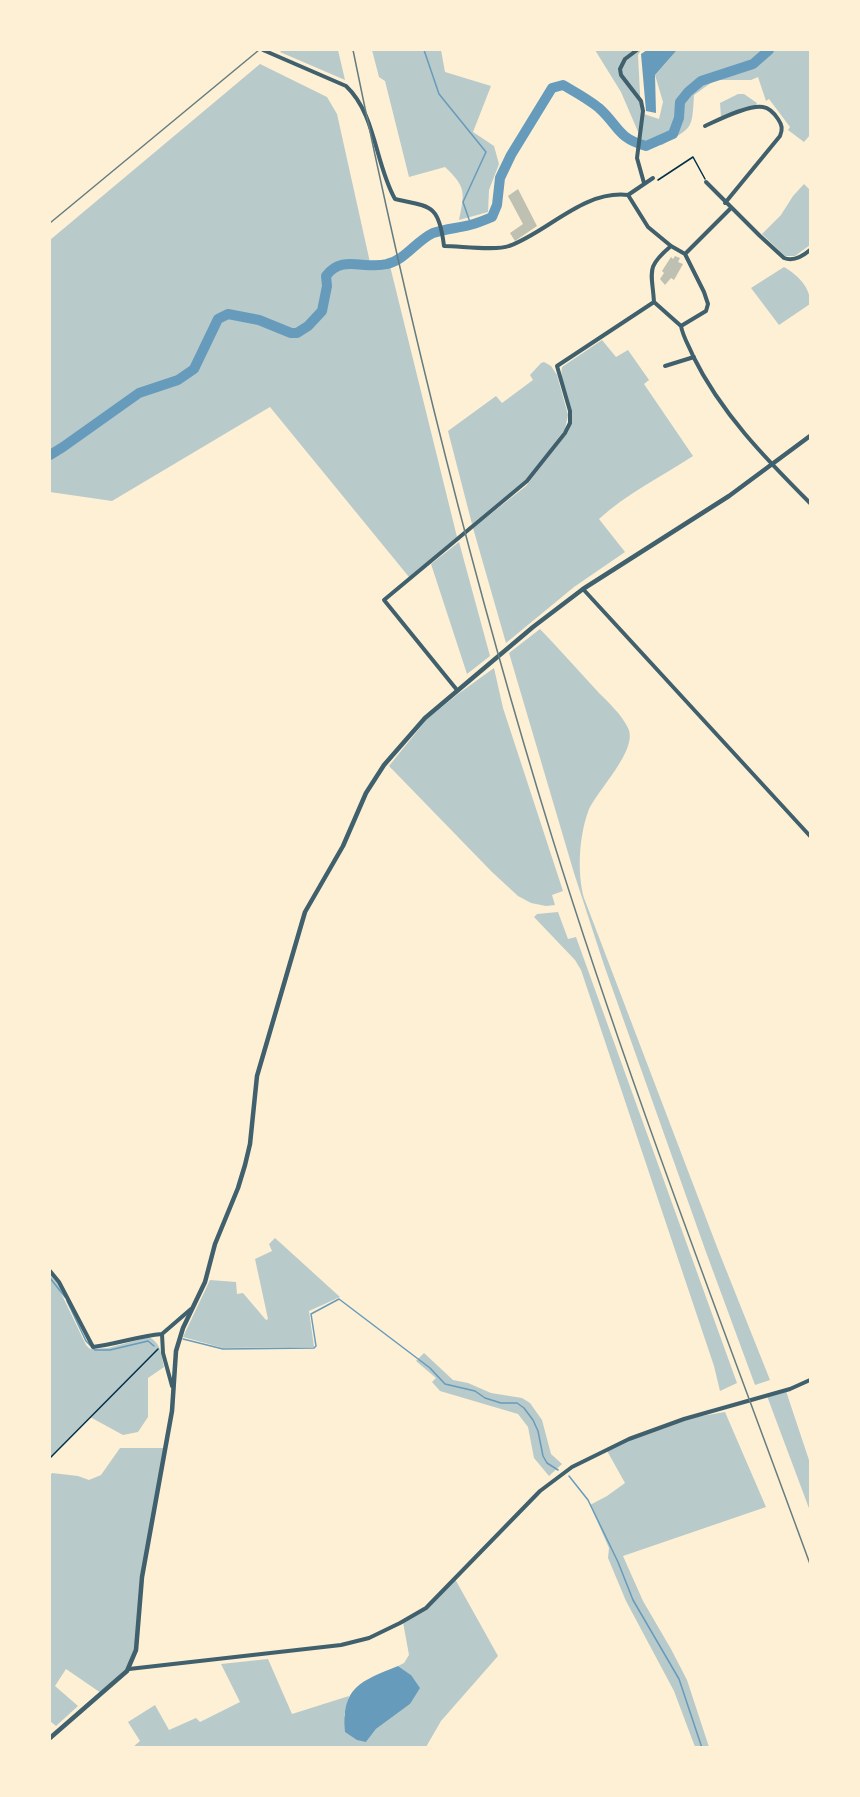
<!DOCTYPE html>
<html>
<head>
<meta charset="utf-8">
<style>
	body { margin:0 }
	#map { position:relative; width:860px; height:1797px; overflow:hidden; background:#fdf0d5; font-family:"DM Sans",sans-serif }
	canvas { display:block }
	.frame { position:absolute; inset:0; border:51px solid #fdf0d5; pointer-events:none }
</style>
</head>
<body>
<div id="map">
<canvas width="860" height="1797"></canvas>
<div class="frame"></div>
</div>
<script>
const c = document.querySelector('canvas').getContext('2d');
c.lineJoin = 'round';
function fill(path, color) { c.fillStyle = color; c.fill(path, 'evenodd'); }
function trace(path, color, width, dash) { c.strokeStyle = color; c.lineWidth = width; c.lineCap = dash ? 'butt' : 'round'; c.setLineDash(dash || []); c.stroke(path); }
const green = new Path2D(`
	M282,50H338L345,80L280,52Z
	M372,50H441L445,72L491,86L473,132L494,146L499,164L489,190L488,212L459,220C465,192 466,187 445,167L409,177L385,81L379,77Z
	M595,50H641L638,55L641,113L659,119L663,102L655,75L677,50H810V135L804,142L788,130L790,127L769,99L766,101L758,77L751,80H715L694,95C692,130 693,127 662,145L642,141L621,92Z
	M260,64L327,97L337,114L371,267L390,266L457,537L409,577L270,407L112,501L50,492V456L64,448L139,394L150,390C112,401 84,436 50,455V240Z
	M738,94H744L757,103L756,105L721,117L720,103Z
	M804,184L810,190V245L795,256H785L762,234L781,215L793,196Z
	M784,267C798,275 811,288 810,304L779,325L751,288Z
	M602,340L616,357L628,350L649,380L644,384L693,456C662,476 625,495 599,519L625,552L574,587L506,643L473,528L526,486L568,432C580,410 558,390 562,367Z
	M544,362L551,366L557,375L568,415L565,429L529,477L472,524L448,431L496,396L502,403L533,380L530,375L541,363Z
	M459,542L490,656L467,674L431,564Z
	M540,629C560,650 579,671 599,693C609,703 622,715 628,728C639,750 596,791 588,812C579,837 577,873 584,898L717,1247L770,1380L755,1385L706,1252L604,965L574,873L509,653Z
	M494,668L503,708L563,891L552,895L555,905L546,906L531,903L518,896L492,872L389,766L427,719L458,694Z
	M558,912L568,939L576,937L737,1383L720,1391L714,1366L581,970L575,960L534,917L537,914Z
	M275,1238L340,1297L309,1311L314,1347L223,1348L183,1337L210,1280L236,1282L237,1294L243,1293L266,1320L268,1319L255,1259L272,1251L269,1244Z
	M50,1271L64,1290L60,1291L86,1345L90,1349L108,1348L149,1337C161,1343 161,1354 164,1367L148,1378V1417L138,1432L123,1435L90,1417L50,1458Z
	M424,1353L453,1380L468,1383L491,1393L522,1398L530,1403L542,1420L551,1454L562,1464L549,1476L534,1458L528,1427L518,1414L440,1391L432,1382L436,1378L416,1361Z
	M786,1391L810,1463V1511L767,1396Z
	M725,1412L766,1507L623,1556L643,1601L671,1649L687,1680L709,1747H695L674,1691L626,1601L608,1558L609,1548L590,1505L607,1496L625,1483L606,1449L684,1419Z
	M120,1448H165L142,1579L136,1650L129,1669L101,1693L66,1669L55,1686L78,1706L56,1726L50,1721V1476L52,1473L78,1476L89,1480L101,1475Z
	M455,1579L498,1656L441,1721L426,1747H133L140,1741L128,1722L155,1705L169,1730L196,1718L200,1722L240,1702L221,1664L268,1659L292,1714L349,1696L344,1716L366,1742L376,1729L410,1704L411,1675L398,1666L404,1663L409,1655L403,1622L426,1608Z`);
const water = new Path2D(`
	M647,50H677L655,75L656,113L646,111L641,54Z
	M398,1666L411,1675L420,1688L410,1704L376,1729L366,1742L357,1740L345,1732C341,1687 361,1681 398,1666Z`);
const stream = new Path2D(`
	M424,50L439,94L486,152L463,202L471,225
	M50,1278L65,1297
	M67,1301L86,1341L95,1350H110L148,1341L154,1346
	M183,1339L223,1349L314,1348L316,1346L311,1314L339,1299L430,1368L445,1384L475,1391L485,1398L501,1403H517L524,1408L533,1420L538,1431L543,1456L547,1463L558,1470
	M569,1476L588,1500L618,1562L633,1600L679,1679L702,1748`);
const river = new Path2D(`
	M50,455L63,447L139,393L178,380L194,369L218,319L228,314L259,320L291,333H297L308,326L322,311L327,286L326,276C342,254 364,270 387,264C405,260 416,241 433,233C445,229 458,228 470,225C478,223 485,220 492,217L497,205L500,178L511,155L552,88L563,85C575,92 588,99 599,108C619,126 617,138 646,146L673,134L679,118L680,102L688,92L701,81L753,64L769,50`);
const building = new Path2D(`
	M518,189L537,226L515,241L510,233L523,224L508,196Z
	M675,256L680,258L678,262L683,264L674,280L671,278L665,285L660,279L664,273L662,271L671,257L673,259Z`);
const path = new Path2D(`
	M658,180L693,157L705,179
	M50,1458L158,1349`);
const minor = new Path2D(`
	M263,50L346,86C376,114 375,164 395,199C431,207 439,204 444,246C460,246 496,251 509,246C548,232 583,190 628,195
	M637,50L625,59L620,69L621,75L641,101L643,111L637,158L644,183
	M705,126C718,120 749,104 763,107C770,108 774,113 778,119C782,125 783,129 780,136L725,203
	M706,182L760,236L784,258C794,262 803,256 810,250
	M628,195L648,227L671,246L685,254L704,292L708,304L706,311L681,326
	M628,195L653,178
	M671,246C645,268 652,271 654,302L681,326
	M685,254L731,208
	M681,326C683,337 689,346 693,356C721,413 765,458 810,503
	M665,366L694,357
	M583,589L810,836
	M457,690L384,600L527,481L565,433L570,423V411L557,366L654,302
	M50,1271L59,1282L93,1347C117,1344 138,1336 162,1334
	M162,1334L163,1353L172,1386
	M162,1334L191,1309
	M129,1669L341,1645L369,1638L400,1623L426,1608L540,1491L572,1467L629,1439L684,1419L790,1389L810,1380`);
const tertiary = new Path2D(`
	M50,1738L127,1671L136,1650L142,1577L172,1411L176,1351L183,1328L205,1282L215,1244L238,1188L245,1165L250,1144L257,1076L305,912L343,846L366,793L384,765L425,718L533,627L583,589L729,496L810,436`);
const rail = new Path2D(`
	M353,50C407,315 472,578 552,837C628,1082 722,1323 810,1564
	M50,223L259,50`);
fill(green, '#b9caca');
fill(water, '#669bbc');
trace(stream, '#669bbc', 1.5);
trace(river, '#669bbc', 10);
fill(building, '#bec0b2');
trace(path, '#003049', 1.5);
trace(minor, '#3f606c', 4);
trace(tertiary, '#3f606c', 4.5);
trace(rail, '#657d81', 1.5);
</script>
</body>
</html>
